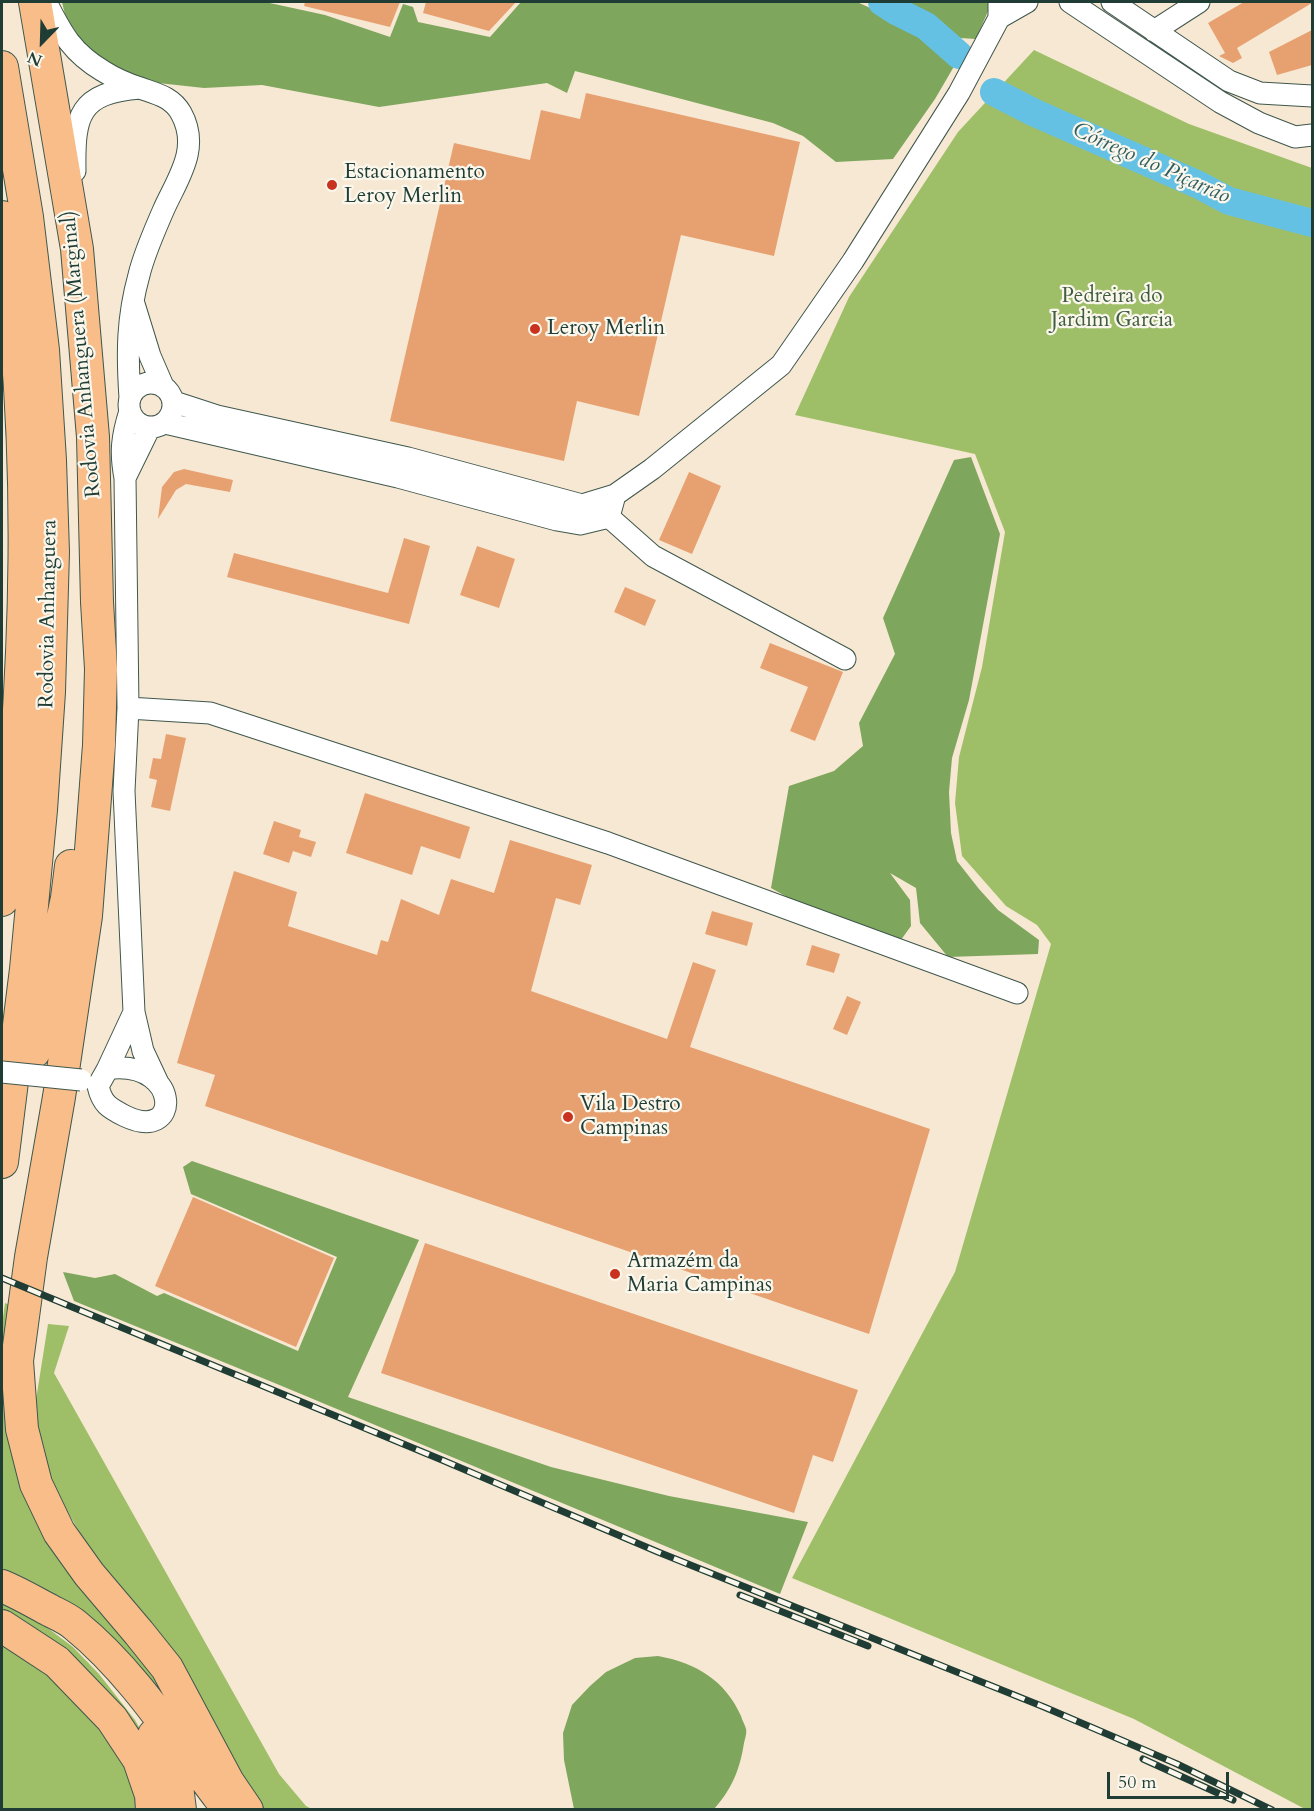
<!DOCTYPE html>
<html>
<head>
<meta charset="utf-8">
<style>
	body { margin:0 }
	#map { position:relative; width:1314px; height:1811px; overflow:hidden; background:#f7e8d3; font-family:Cardo,serif }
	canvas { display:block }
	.frame { position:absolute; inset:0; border:3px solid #1f3d34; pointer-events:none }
	.north { position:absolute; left:12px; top:12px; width:60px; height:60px; -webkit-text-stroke:4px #fbf7ec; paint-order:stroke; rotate:203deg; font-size:16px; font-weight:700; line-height:24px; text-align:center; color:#1f3d34 }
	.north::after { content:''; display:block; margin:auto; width:21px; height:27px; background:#1f3d34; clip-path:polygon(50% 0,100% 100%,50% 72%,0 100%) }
	.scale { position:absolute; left:1107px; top:1772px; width:122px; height:27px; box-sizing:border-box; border:3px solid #1f3d34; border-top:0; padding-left:8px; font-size:18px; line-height:21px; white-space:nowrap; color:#1f3d34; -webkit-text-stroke:4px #fbf7ec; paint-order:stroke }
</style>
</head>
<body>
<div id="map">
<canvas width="1314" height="1811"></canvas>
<div class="frame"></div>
<div class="north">N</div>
<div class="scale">50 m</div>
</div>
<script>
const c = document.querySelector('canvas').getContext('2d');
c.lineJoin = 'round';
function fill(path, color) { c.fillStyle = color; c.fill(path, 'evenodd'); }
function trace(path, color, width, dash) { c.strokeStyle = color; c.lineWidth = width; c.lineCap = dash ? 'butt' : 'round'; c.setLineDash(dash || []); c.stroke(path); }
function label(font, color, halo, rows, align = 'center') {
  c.font = font + ' Cardo,serif'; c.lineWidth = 4.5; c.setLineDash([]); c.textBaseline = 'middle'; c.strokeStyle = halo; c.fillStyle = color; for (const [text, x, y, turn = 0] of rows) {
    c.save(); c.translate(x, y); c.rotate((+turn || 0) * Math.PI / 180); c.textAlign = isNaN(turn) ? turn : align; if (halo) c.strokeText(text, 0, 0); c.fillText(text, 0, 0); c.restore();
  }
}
const green = new Path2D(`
	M1034,50L1189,124L1312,168V1809H1305L1134,1719L792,1578L955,1272L1051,944L1037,925L1006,906L962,856L955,803L959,757L982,667L1005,532L975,454L795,415L849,297L958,132Z
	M5,1303L15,1307V1434L163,1694L157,1691L77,1610L32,1582L2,1569V1325Z
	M48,1324L69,1326L54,1373L279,1774L306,1806L312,1809H258L89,1549L57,1493L32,1425Z
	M2,1602L45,1626L73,1647L99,1674L135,1720L155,1754L159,1791L2,1614Z
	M2,1639L59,1677L127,1757L140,1809H2Z`);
const forest = new Path2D(`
	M62,2H265L325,15L390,37L403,4L413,7L418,22L490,37L521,2H857L917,29L956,63L935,99L893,159L836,162L803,136L773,123L575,71L567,93L547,83L379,107L262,85L204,88L149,82L91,54L67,23Z
	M909,2H992L976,39L960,38L913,7Z
	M971,457L1000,534L969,700L952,758L949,792L951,833L957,861L979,889L998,910L1039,940L1038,954L948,957L920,923L916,888L890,873L910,900L911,926L898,944L812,911L771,888L789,786L834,771L863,746L859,723L895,654L883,618L954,460Z
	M192,1161L419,1240L348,1397L551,1467L669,1496L808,1522L780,1594L277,1384L74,1301L63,1272L95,1278L115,1274L157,1296L164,1293L298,1351L337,1257L191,1194L183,1167Z
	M658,1656C696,1663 725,1680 741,1716C742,1720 745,1725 746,1729C747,1733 745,1739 744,1743C740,1769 732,1789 714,1809H574L564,1760L563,1733L572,1705L590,1686L606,1672L635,1658Z`);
const river = new Path2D(`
	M882,2L896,11L926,26L959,55
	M994,92L1035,113L1199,185L1229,201L1312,223`);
const building = new Path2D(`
	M305,2H400L390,27L304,6Z
	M426,2H516L489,31L423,13Z
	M1244,2H1312V3L1237,48L1242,58L1233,63L1219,56L1225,53L1208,23Z
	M1312,30V65L1277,75L1269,52Z
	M586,93L800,142L774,256L681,235L639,416L577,401L564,461L390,421L454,143L530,160L541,110L580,119Z
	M184,469L233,480L230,492L186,484L176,490L158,519L162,487L174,472Z
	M689,472L721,486L692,554L659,540Z
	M404,538L430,546L409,624L227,577L234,553L388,593Z
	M477,546L515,559L499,608L460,595Z
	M625,587L656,600L645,626L614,612Z
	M770,643L843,672L815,741L790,731L808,687L760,668Z
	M166,734L186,738L170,811L151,807L157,780L149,778L153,758L161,759Z
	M365,793L470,827L460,859L421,846L412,875L346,853Z
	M274,821L301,830L299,837L316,842L311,857L293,851L289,863L263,854Z
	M510,840L592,865L580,905L556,898L531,991L667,1039L693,962L716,970L690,1047L930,1129L869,1334L205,1106L215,1075L177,1063L234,871L297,892L288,926L377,955L381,940L388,942L401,899L439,915L451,879L494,893Z
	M712,911L753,923L747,946L705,934Z
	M812,945L840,954L834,973L806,965Z
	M847,996L861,1002L847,1035L833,1029Z
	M193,1197L334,1258L296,1347L155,1286Z
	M425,1243L858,1390L833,1462L813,1455L794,1513L381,1373Z`);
const minor = new Path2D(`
	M46,2C62,33 71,52 103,71C114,78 128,84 140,88C157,94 172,97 181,113C201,149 177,179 163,211C154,232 144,254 139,275C127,318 127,354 130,398
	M1070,2L1220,102L1259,123L1295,137L1312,135
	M1112,2L1229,81L1260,93L1312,96
	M999,18L1027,2
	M1154,31L1199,2
	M75,171C74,115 79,93 140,88
	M134,304L150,356L163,386
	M129 405a22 22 0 1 1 44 0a22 22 0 1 1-44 0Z
	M174,402L217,416L408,458L582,505L615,495L652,469L781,365L853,261L959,93L999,18V2
	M130,411C122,436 120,452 125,478L128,708L124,791L134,1012L143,1051L158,1083
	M165,423L398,477L557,520L580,524L609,517L615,495
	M125,478L150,427
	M601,506L609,517L653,556L845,659
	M128,708L210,713L608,843L1017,993
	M114,1068C181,1064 181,1143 125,1116C109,1108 102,1104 98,1086L107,1070Z
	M107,1070L134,1012`);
const highway = new Path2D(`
	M35,2L77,249L93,437L97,602L101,669L99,745L86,916L59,1097L31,1257L17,1361L22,1429L36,1484L59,1532L89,1574L139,1633L167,1668L228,1782L247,1810
	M2,67L27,217L43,350L50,460L53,552L49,692L41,810L26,969L2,1162
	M2,217C36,443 28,674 2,900
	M34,1052L67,898L71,866
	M2,1586C19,1593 34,1602 51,1611C59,1615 68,1619 75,1625C133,1672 174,1738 219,1797
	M2,1626L57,1662L112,1719L139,1760L151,1795L152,1810
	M154,1735L168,1757L177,1786L180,1810`);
const rail = new Path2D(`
	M2,1278L442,1460L658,1552L1044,1707L1177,1764L1272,1810
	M740,1595L868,1646
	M1143,1759L1233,1800`);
const minorBridge = new Path2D(`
	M2,1072L81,1080`);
const markers = [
	[332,185,6,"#c8321e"],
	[535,329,6,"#c8321e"],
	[568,1117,6,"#c8321e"],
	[615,1274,6,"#c8321e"]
];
const poiNames = [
	["Estacionamento",344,173],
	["Leroy Merlin",344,197],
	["Leroy Merlin",547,329],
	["Vila Destro",580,1105],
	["Campinas",580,1129],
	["Armazém da",627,1262],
	["Maria Campinas",627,1286]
];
const parkNames = [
	["Pedreira do",1112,297],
	["Jardim Garcia",1112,321]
];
const streetNames = [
	["Rodovia Anhanguera (Marginal)",82,354,-95],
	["Rodovia Anhanguera",49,614,-89]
];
const waterNames = [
	["Córrego do Piçarrão",1151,164,24]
];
fill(green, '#9ebf68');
fill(forest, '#7ea65c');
trace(river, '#65c1e3', 28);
fill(building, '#e7a171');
trace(minor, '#3f574c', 23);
trace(highway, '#3f574c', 34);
trace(minor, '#fff', 21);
trace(highway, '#f8bd89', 32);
trace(rail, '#1f3d34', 7);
trace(rail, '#fbf7ec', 4.5, [14]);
trace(minorBridge, '#3f574c', 23, []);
trace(minorBridge, '#fff', 21);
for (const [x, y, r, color] of markers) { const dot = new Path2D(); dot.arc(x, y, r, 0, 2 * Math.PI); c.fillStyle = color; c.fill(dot); trace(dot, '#fbf7ec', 2); }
label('21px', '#1f3d34', '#fbf7ec', poiNames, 'left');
label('21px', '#3f5e41', '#fbf7ec', parkNames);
label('21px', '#1f3d34', '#fbf7ec', streetNames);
label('italic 22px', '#305e60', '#fbf7ec', waterNames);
</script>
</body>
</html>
